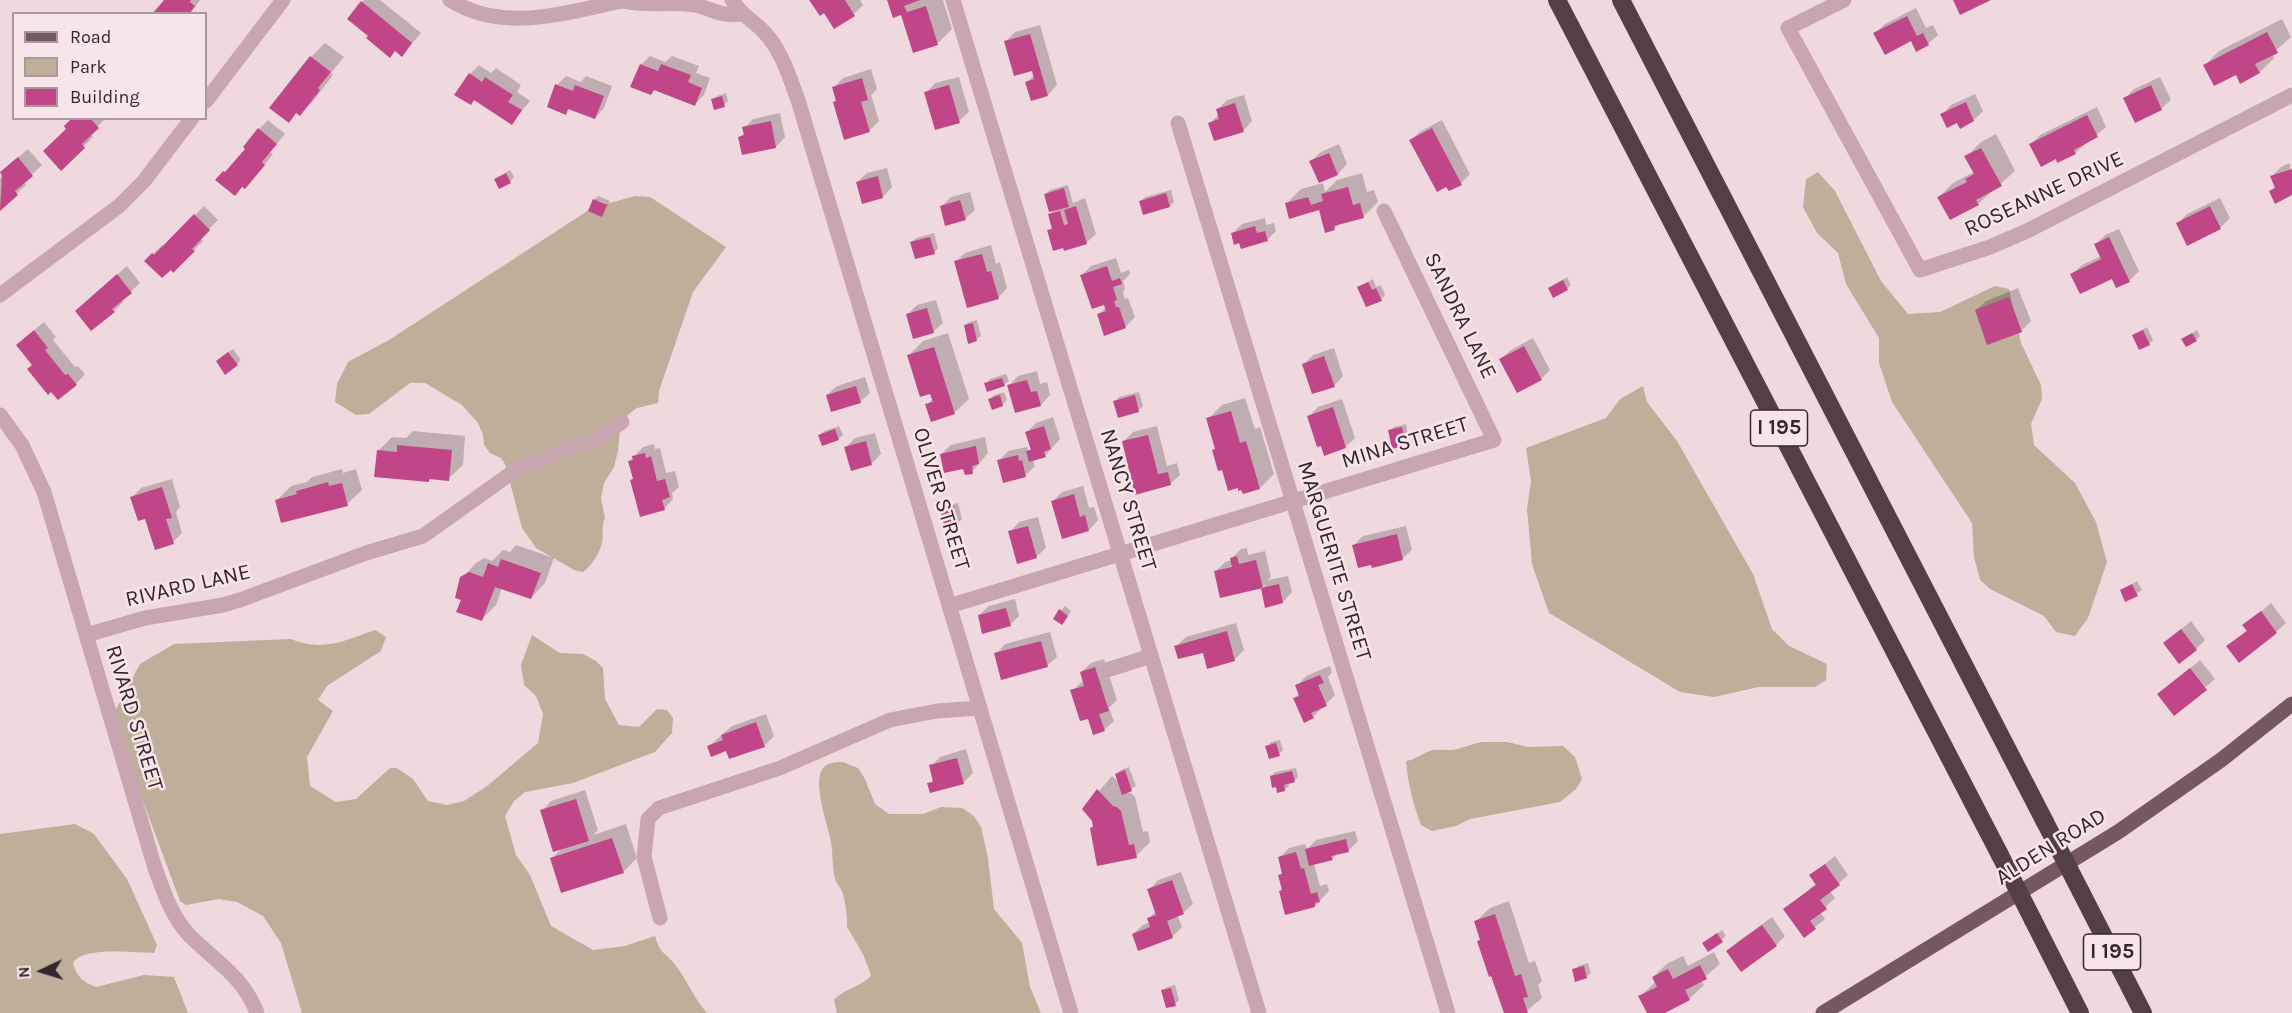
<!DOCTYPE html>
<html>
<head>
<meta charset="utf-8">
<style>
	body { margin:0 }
	#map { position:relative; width:2292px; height:1013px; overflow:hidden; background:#f0d9de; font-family:Karla,sans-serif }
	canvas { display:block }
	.legend { position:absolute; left:12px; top:12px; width:195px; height:108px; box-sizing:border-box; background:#f8e5e9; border:2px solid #a9999d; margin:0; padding:8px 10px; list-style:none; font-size:18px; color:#33262c }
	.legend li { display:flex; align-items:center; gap:12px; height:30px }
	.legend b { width:30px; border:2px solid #a9999d }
	.north { position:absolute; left:12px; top:941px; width:60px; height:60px; -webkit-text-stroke:4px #f8e5e9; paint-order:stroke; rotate:266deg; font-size:16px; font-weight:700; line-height:24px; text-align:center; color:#33262c }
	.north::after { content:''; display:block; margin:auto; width:21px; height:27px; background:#33262c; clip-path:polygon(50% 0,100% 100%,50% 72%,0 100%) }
</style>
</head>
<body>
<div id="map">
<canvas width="2292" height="1013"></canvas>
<ul class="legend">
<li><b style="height:8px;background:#755864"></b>Road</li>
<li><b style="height:16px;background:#beae9a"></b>Park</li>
<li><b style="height:16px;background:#c04687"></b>Building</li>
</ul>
<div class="north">N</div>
</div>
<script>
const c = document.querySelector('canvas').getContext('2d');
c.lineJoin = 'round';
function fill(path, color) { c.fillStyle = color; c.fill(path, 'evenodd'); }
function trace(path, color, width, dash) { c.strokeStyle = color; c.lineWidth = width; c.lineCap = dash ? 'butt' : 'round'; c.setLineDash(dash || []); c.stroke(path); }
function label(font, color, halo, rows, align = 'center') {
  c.font = font + ' Karla,sans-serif'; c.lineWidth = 5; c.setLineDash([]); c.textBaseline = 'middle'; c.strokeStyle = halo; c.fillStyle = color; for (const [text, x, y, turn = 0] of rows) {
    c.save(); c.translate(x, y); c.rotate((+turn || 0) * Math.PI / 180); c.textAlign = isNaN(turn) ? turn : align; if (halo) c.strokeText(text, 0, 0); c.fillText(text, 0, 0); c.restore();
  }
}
const green = new Path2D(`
	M1818,172L1835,191L1881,281L1908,314L1940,312L1995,286L2009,289L2021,343L2041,385L2042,399L2031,424L2034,445L2075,483L2096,522L2107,562L2088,618L2075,636L2056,632L2044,616L1990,589L1980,580L1974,557L1972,523L1892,402L1879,363V338L1846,284L1838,253L1817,233L1803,207L1806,179Z
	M635,196L650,197L726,247L693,292L659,391L658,403L637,408L621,420L618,451L614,467L604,483L601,498L605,518C601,526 604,535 602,543C599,554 592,565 583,572L574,570L536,548L522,528L505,464L501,458L490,453L484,445L483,435L478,423L462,405L425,383H410L369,414L356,415L335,402L337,384L348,362L389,340L592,208Z
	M1643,386L1647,402L1677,441L1753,574L1772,629L1789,646L1827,664L1826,680L1815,687H1759L1714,697L1680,692L1549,613L1532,564L1527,509L1531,481L1526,448L1606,418L1620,399Z
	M375,630L386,637L381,651L327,686L318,700L333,711L307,757L310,786L336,802L356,799L390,768H397L413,779L428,801L447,805L464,801L486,787L538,743L543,714L536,696L524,685L521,665L532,635L560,653L583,654L596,661L603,668L605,699L619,725L639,727L657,709L667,710L673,718L672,733L655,752L573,783L525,792L514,801L505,816L516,855L530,875L551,926L593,950L625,946L655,936C660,953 662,950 673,962C686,977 693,998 707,1013H302L281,943L263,916L237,902L219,899L186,905L180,901L130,766L115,711L140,664L174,644L291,639C324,652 343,641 375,630Z
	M1482,742H1507L1528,747L1563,746L1575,757L1582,779L1576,789L1560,802L1470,819L1456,826L1432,831L1421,825C1413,804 1408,784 1406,761C1416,760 1422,753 1433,750C1441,749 1450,751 1458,749C1466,746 1473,744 1482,742Z
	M843,762L858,768L865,779L875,804L889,814H923L941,807L962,808L974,816L981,827L988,858L994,909L1022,943L1030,987L1041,1013H837L834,1000C845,988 864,986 871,975L863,954L847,927C848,921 845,898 842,891C840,887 837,884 835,879C832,867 833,854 831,842C828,825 810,778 825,766C830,762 837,762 843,762Z
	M75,824L94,834L127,879L157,945L154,953C136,953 82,946 73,963C76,976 84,983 96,987L144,975L174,977L188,1013H0V834Z`);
const shadow = new Path2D(`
	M164,0H200L190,14H151Z
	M364,0H380L421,33L402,55L370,36L362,2Z
	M811,0H860L863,5L854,14L824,11Z
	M889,0H943L952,29L938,43L914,51L902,13Z
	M1916,8L1926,28L1933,25L1938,35L1928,44L1875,33L1885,24Z
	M2282,19L2291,37L2272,54L2274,58L2260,72L2236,73L2205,65L2219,51Z
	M1040,25L1057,85L1048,95L1032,99L1027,82L1034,75L1033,69L1005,42L1015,32Z
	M325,43L344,57L331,73L333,75L314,100L300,114L297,112L288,121L272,107L311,57Z
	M650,56L665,62L672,56L699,66L696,73L710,78L704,95L695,104L655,89L651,94L641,65Z
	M479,65L491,73L496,68L521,85L517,92L530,101L512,123L470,74Z
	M871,69L877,89L871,95L879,121L869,131L834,102L837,99L834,87L843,78Z
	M566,76L581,82L586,76L612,86L604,108L595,118L570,108L565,113L557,85Z
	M959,77L969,112L959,121L926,93L935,83Z
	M2160,77L2171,100L2161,109L2125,98L2134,89Z
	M726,93L728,101L724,105L713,100L717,96Z
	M1975,94L1983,111L1974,120L1958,121L1942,115L1951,105Z
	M1244,95L1252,121L1243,131L1210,123L1219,114L1217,110L1227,100Z
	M2097,107L2106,127L2075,153L2056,157L2031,145L2040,135Z
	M780,113L785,137L776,147L740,137L745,132L744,128L753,119Z
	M74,118H106L90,134L93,137L61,169L68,128Z
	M268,120L285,134L270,152L273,154L254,178L218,180L247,149L259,129Z
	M1442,120L1470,174L1461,183L1411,140L1421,131Z
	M1996,134L2015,171L1978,204L1939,197L1953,183L1974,172L1966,157L1981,142Z
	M1339,144L1347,164L1338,174L1319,181L1311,161L1321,152Z
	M28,149L42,165L24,182L26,185L0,209V178L10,164Z
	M2290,163L2292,194L2271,191L2276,186L2271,177L2281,167Z
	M887,168L892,187L883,197L857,182L867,173Z
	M510,170L514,177L510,182L496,179Z
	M1362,173L1367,192L1374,190L1378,202L1364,216L1340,223L1334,229L1320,209L1286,204L1301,189L1323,183L1325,192L1337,180Z
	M1068,185L1073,203L1085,198L1096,234L1086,243L1049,230L1053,227L1049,215L1055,209L1046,194L1050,190Z
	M1171,190L1174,202L1170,206L1141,201L1145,197Z
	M970,192L975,210L965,219L941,207L951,197Z
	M598,196L610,201L601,215L594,200Z
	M2220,198L2230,218L2220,228L2178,223L2187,214Z
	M204,206L218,220L200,238L203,241L183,261L171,268L146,261L162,245L164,247Z
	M1265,218L1266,225L1274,223L1276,231L1267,240L1240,241L1232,234L1242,224Z
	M2119,229L2139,271L2129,281L2113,277L2072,274L2082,265L2101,256L2096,244L2105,235Z
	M934,233L938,248L934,253L911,242L916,238Z
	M991,245L996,264L1000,262L1007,288L998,298L955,262L965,253Z
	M1116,258L1121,273L1129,270L1130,274L1123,281L1125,289L1123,292L1125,299L1128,298L1135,317L1125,327L1099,314L1107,306L1082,275L1091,266Z
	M127,266L140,283L122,300L123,302L114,311L86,302Z
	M1567,277L1571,285L1567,289L1549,288Z
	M1373,279L1376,287L1381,285L1385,295L1381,300L1359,287Z
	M2018,288L2031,321L2021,331L1976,310L1986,301Z
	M936,300L943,323L933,332L908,314L917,305Z
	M977,320L981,336L976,340L965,326L969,322Z
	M44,322L56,337L53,340L75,367L78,366L85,374L76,384L51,390L34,365L27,336Z
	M2147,327L2153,340L2149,344L2134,335Z
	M2197,330L2200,336L2196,340L2183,339Z
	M948,333L969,399L954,413L927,405L933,398L931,392L908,356L923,341Z
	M1533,338L1550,370L1541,379L1501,359L1511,350Z
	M1334,348L1343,376L1334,386L1304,364L1313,355Z
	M233,349L241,360L237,364L222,357Z
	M1037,371L1040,384L1047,382L1050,395L1041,405L1008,386L1018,376Z
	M1006,374L1009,381L1004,385L986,384L990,379Z
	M865,377L870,393L860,402L827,395L837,386Z
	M1004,392L1007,400L1002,405L990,399L994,395Z
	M1139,392L1143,406L1139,410L1119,416L1115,402L1119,397Z
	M1245,398L1255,429L1260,427L1274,474L1260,488L1223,468L1214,450L1216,448L1208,419L1222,405Z
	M1342,399L1355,438L1345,447L1309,416L1318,407Z
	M1053,417L1060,439L1045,456L1033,460L1035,466L1025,476L999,461L1008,451L1027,447L1028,451L1032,448L1027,432L1036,423Z
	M1406,424L1409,441L1405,445L1390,431L1394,427Z
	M839,426L843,435L838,439L820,435L824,431Z
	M1157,426L1167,466L1177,463L1180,475L1170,484L1136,493L1123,442L1133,432Z
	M413,431L465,436L463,465L448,479L431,478L428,481L378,451L392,437L406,438Z
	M875,433L881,454L871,464L846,447L855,438Z
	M985,437L988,453L972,472L941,454L951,445Z
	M654,444L655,449L660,448L666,473L675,471L679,487L672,493L673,499L664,509L631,480L634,478L629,462L643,447Z
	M342,469L343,473L356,469L362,490L347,504L277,500L291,486L307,482L312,477Z
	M172,479L180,507L176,512L182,533L173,542L146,517L132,497L141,488Z
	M1083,486L1089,508L1094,507L1098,520L1089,530L1053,501L1062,492Z
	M958,503L962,519L958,523L942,510L946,506Z
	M1038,517L1046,548L1036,557L1010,532L1019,522Z
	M1406,526L1412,550L1402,559L1353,546L1363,536Z
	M516,545L554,558L545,583L531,598L502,588L496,605L482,619L463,599L462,578L476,563L484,558L492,561L503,550L510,552Z
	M1247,548L1248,555L1265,551L1271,577L1268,580L1288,576L1292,592L1283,602L1262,589L1266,585L1221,596L1215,572L1225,562L1232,560V558L1241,549Z
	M2137,581L2142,590L2126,600L2122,591Z
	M1015,599L1019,616L1010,625L979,615L989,606Z
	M2271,603L2286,623L2276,632L2228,646L2247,630L2244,626Z
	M1065,606L1071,611L1066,619L1055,618Z
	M2191,621L2205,640L2196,649L2165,643Z
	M1236,623L1244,650L1234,660L1204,651L1176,646L1186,637Z
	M1050,632L1057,657L1047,666L996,654L1005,644Z
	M1104,659L1117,700L1109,708L1114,721L1104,730L1089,717L1072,691L1084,680L1081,672L1091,663Z
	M2200,660L2215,679L2174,714L2159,694Z
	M1330,666L1332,672L1328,677L1335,695L1313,717L1295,698L1300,693L1297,686L1306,676Z
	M766,714L774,736L764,746L727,749L709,746L732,726Z
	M1280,740L1283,750L1279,754L1267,747L1271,742Z
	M966,749L973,773L963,783L929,784L934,779L931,766L940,757Z
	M1129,767L1136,786L1124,792L1131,793L1135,797L1143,832L1148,831L1150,842L1136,856L1091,829L1094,825L1093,820L1084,809L1112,776L1120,784L1116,774L1121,770Z
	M1296,768L1298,777L1294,781L1288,782L1289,786L1284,790L1277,785L1271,776L1275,772Z
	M585,790L598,830L593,835L626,824L637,858L623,872L552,858L562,848L542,811L551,801Z
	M1355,831L1358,841L1348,851L1338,853L1332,859L1314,864L1320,886L1327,884L1329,891L1315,906L1280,891L1283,888L1280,876L1283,872L1279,858L1289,848L1305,844L1307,849L1316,840Z
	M1835,856L1848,875L1830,891L1835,898L1820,912L1825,919L1804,936L1785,909L1817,883L1811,875Z
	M1181,872L1193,904L1183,913L1177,915L1182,927L1172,937L1133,934L1143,925L1150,922L1149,918L1156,911L1149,890L1158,880Z
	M1509,901L1529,963L1535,961L1542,981L1538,985L1542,998L1524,1013H1505L1475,922L1490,908Z
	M1772,917L1785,936L1776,945L1728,951L1737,942Z
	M1722,930L1726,936L1709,949L1704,943Z
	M1714,952L1720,964L1701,980L1704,985L1689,999L1662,1013H1649L1640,997L1656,981L1653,977L1668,963L1683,956L1688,966Z
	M1588,963L1591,973L1586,977L1574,970L1578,966Z
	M1175,985L1179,1000L1175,1004L1163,991L1167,987Z`);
const building = new Path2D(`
	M164,0H191L190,2L195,6L189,14H153Z
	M809,0H845L855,16L834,29L824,13L820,16Z
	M887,0H920L904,6L907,12L926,6L938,45L913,53L901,15L893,18Z
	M1953,0H1991L1960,15Z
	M361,1L412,43L402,57L395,51L390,58L366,38L368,36L347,19Z
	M1907,16L1917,36L1923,33L1929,45L1916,52L1911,41L1885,55L1873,33Z
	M2267,32L2278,53L2255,64L2260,73L2240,84L2236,75L2214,86L2203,65Z
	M1030,34L1048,96L1031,101L1025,82L1034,79L1032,71L1014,76L1004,41Z
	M310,56L331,72L318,88L320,90L300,116L296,113L289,123L269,108Z
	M640,64L658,71L661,64L691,75L688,82L702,88L695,106L654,90L651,95L630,87Z
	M469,73L482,82L485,77L513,95L508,102L522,110L512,125L474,100L471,105L454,95Z
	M862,78L868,100L861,102L870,132L844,140L833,102L836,101L832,87Z
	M555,84L573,91L575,85L604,96L595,119L568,109L566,115L547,107Z
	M949,85L960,123L935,130L924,92Z
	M2151,85L2162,110L2135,123L2123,98Z
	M722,96L725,107L714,110L711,99Z
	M1966,102L1974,121L1960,129L1957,123L1947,128L1940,114Z
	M1235,103L1244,132L1214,141L1208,123L1219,119L1216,109Z
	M2087,115L2098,137L2074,150L2076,154L2057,163L2056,159L2041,167L2029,144Z
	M72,118H90L99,128L82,144L85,148L61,171L43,151L66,129L64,126Z
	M771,121L776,148L742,155L738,137L744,135L742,127Z
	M258,128L277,144L262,162L265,165L245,189L242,187L235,196L215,180L223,171L225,172L245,149L243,147Z
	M1432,128L1462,185L1449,191L1446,187L1437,192L1409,140Z
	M1981,148L2002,186L1976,200L1979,205L1950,220L1937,197L1967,182L1965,179L1974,174L1964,156Z
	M1329,153L1338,175L1319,183L1309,161Z
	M18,157L33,176L15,191L18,195L0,211L2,176L0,172Z
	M2292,169V195L2275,204L2269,191L2275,188L2270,176Z
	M506,173L511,183L499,189L494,179Z
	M878,176L883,198L862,204L856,182Z
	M1348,187L1353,205L1360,203L1364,218L1334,226L1335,230L1325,233L1319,210L1289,219L1285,203L1308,197L1311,205L1323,201L1321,194Z
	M1064,188L1069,207L1049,212L1044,194Z
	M1166,193L1170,207L1143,215L1139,201Z
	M593,199L607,205L602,217L588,211Z
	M960,200L966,220L945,226L940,206Z
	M1076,206L1087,244L1064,251L1063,248L1053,251L1047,230L1052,229L1048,214L1060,211L1064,225L1068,224L1064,210Z
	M2210,206L2221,229L2187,246L2176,223Z
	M194,214L210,230L192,249L195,251L173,273L171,270L162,278L144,261L152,253L154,255Z
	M1255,226L1257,233L1265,231L1268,241L1241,249L1239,243L1234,245L1231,233Z
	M930,237L935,254L915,259L910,242Z
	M2109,237L2130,282L2116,288L2112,279L2080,294L2070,274L2101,259L2094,244Z
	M982,254L987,272L991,271L999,299L967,308L954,261Z
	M1107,266L1112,281L1120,278L1122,284L1113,287L1117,300L1114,301L1116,307H1119L1126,328L1104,336L1097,314L1106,311L1104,305L1092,309L1080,275Z
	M117,274L132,293L112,309L115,312L91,331L75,311Z
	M1563,280L1568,290L1553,298L1548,288Z
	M1368,282L1372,290L1376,288L1382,301L1366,307L1357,287Z
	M2009,297L2022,332L1987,345L1975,310Z
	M927,308L934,333L913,339L906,314Z
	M973,323L977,341L968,344L964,325Z
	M34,330L48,348L45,350L65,375L68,374L77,385L58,400L51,392L48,395L27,369L32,365L16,345Z
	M2143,330L2150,345L2139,350L2132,335Z
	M2192,333L2197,341L2186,347L2181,339Z
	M1524,346L1542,380L1517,393L1499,359Z
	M934,347L955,414L931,422L925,404L933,402L930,394L920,397L907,355Z
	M228,352L238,365L225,375L216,361Z
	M1324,356L1335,387L1312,394L1302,364Z
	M1002,378L1005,386L987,392L984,383Z
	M1027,380L1031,392L1037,391L1041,406L1015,413L1007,385Z
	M856,386L861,403L831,412L826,395Z
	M1000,395L1003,406L992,410L988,399Z
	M1135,395L1139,412L1118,418L1113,401Z
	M1333,407L1346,448L1324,456L1321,446L1317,447L1307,416Z
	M1231,411L1240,443L1246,441L1260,489L1243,494L1241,490L1238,491V488L1228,491L1222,470L1218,471L1212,450L1215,449L1206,418Z
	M1044,426L1051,449L1044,452L1046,457L1029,462L1026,451L1031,450L1025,432Z
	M1402,427L1406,446L1392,449L1388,430Z
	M835,429L839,440L822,446L818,435Z
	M1148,435L1158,474L1168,472L1171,485L1135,495L1122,441Z
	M866,441L872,465L851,471L844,447Z
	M397,445L452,450L449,481L429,479V482L374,477L377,450L397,452Z
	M976,446L979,464L972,466L973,474L965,475L963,469L944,473L940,454Z
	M645,453L646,458L651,456L657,481L665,479L670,497L662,500L665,510L640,517L630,480L633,479L628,461L633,460L632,456Z
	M1018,455L1019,461L1022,460L1026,477L1003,483L997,460Z
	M328,482L329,486L342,483L348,506L281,523L275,500L297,494L296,491Z
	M162,487L172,518L166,519L174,544L155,550L145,519L138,521L130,497Z
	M1074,494L1080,517L1085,515L1089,531L1062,539L1051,501Z
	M954,506L959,525L945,528L940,510Z
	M1028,526L1037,558L1017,564L1008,531Z
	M1397,534L1403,560L1372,568L1371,565L1358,568L1352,545Z
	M1237,556L1239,564L1256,560L1263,588L1220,598L1214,571L1232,567L1230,558Z
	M501,559L541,573L531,599L495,587L482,621L456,612L461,600L455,598L460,577L469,572L483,577L488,563L498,567Z
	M1279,584L1283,603L1265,608L1261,588Z
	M2132,584L2138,596L2125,602L2120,590Z
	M1006,608L1011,626L982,634L978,615Z
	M1059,609L1068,616L1062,625L1053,619Z
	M2261,611L2277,633L2239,663L2226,646L2247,631L2242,625Z
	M2181,629L2197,650L2179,664L2163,643Z
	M1227,631L1235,661L1207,669L1203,653L1178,659L1174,646Z
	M1041,641L1048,667L1001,680L994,653Z
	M1095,667L1109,711L1099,714L1105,731L1093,735L1088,719L1080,721L1070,690L1084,686L1080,672Z
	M2190,668L2207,690L2174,716L2157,694Z
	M1320,675L1324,683L1318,685L1327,706L1311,713L1314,718L1304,723L1293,698L1299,696L1295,685Z
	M756,722L765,747L729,759L726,751L711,757L707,746L723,740L721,735Z
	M1276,743L1280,756L1269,759L1265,746Z
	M957,758L964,784L930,793L927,783L933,782L929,765Z
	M1125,770L1132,791L1122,795L1115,774Z
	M1292,771L1295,782L1284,785L1285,791L1277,793L1276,787L1272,788L1270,776Z
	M1097,789L1113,806L1117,807L1121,811L1129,845L1134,844L1137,858L1097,866L1090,828L1093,827L1092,821L1082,809Z
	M576,799L589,841L553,852L540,810Z
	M612,838L624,873L561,893L550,858Z
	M1346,839L1349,852L1331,856L1333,860L1309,866L1305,849Z
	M1296,852L1301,869L1304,868L1311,894L1317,892L1320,902L1315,903V907L1285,915L1279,891L1282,890L1278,875L1282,874L1278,857Z
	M1825,864L1840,885L1820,900L1827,909L1810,921L1816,929L1804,938L1783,909L1816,885L1809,875Z
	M1172,880L1184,914L1167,921L1173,938L1138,951L1132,934L1150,927L1147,918L1156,915L1147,889Z
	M1495,914L1515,976L1521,974L1528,997L1523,998L1528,1013H1504L1491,976L1489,977L1477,941L1480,940L1474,921Z
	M1762,925L1777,946L1741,972L1726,951Z
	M1717,933L1723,942L1708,952L1702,943Z
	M1700,965L1707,979L1685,990L1690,1000L1665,1013H1647L1638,996L1657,987L1652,977L1668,969L1673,979Z
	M1584,966L1587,978L1575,982L1572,969Z
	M1171,988L1176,1006L1166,1008L1161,990Z`);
const minor = new Path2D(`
	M450,0C504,34 565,12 623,1C646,7 670,1 694,5C714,9 720,17 741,14
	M732,0C741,15 750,18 762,30C781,48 789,76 798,100L1071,1013
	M953,0L1259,1013
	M1844,0L1788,28L1920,270L1990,247L2027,231L2292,95
	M206,101L283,0
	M1178,123L1448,1013
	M0,295L119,206L144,181L192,118
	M0,415L22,445L44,492L154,865C163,890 171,916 190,936C216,962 243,976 257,1013
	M949,606L1494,440L1384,211
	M86,635L145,618L223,605L240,600L366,553L423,536L520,467L597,439L622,422
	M1107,670L1151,656
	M660,918L644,857L648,819L659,808L780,768L890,720L937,711L980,708`);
const major = new Path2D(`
	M1823,1013L2118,832L2221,760L2292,704`);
const highway = new Path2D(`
	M1557,0L2000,855
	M1621,0L2045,822
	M2081,892L2143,1013
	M2033,920L2080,1013`);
const highwayBridge = new Path2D(`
	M2045,822L2081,892
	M2000,855L2033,920`);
const shields = [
	[1779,428,57],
	[2112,952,57]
];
const shieldNames = [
	["I 195",1779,428],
	["I 195",2112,952]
];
const streetNames = [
	["ROSEANNE DRIVE",2044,194,-25],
	["SANDRA LANE",1460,316,64],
	["MINA STREET",1405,443,-17],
	["OLIVER STREET",941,499,73],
	["NANCY STREET",1128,500,73],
	["MARGUERITE STREET",1334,561,73],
	["RIVARD LANE",188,586,-13],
	["RIVARD STREET",134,718,73],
	["ALDEN ROAD",2051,847,-32]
];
fill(green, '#beae9a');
fill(shadow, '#0003');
fill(building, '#c04687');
trace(minor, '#c7a6b0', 15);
trace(major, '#755864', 15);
trace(highway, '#543e48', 18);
trace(highwayBridge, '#543e48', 18);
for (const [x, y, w] of shields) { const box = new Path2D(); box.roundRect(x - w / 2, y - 18, w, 36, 4.5); c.fillStyle = '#f8e5e9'; c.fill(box); trace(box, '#33262c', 1.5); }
label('bold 21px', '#33262c', null, shieldNames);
label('22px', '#33262c', '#f8e5e9', streetNames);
</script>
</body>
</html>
